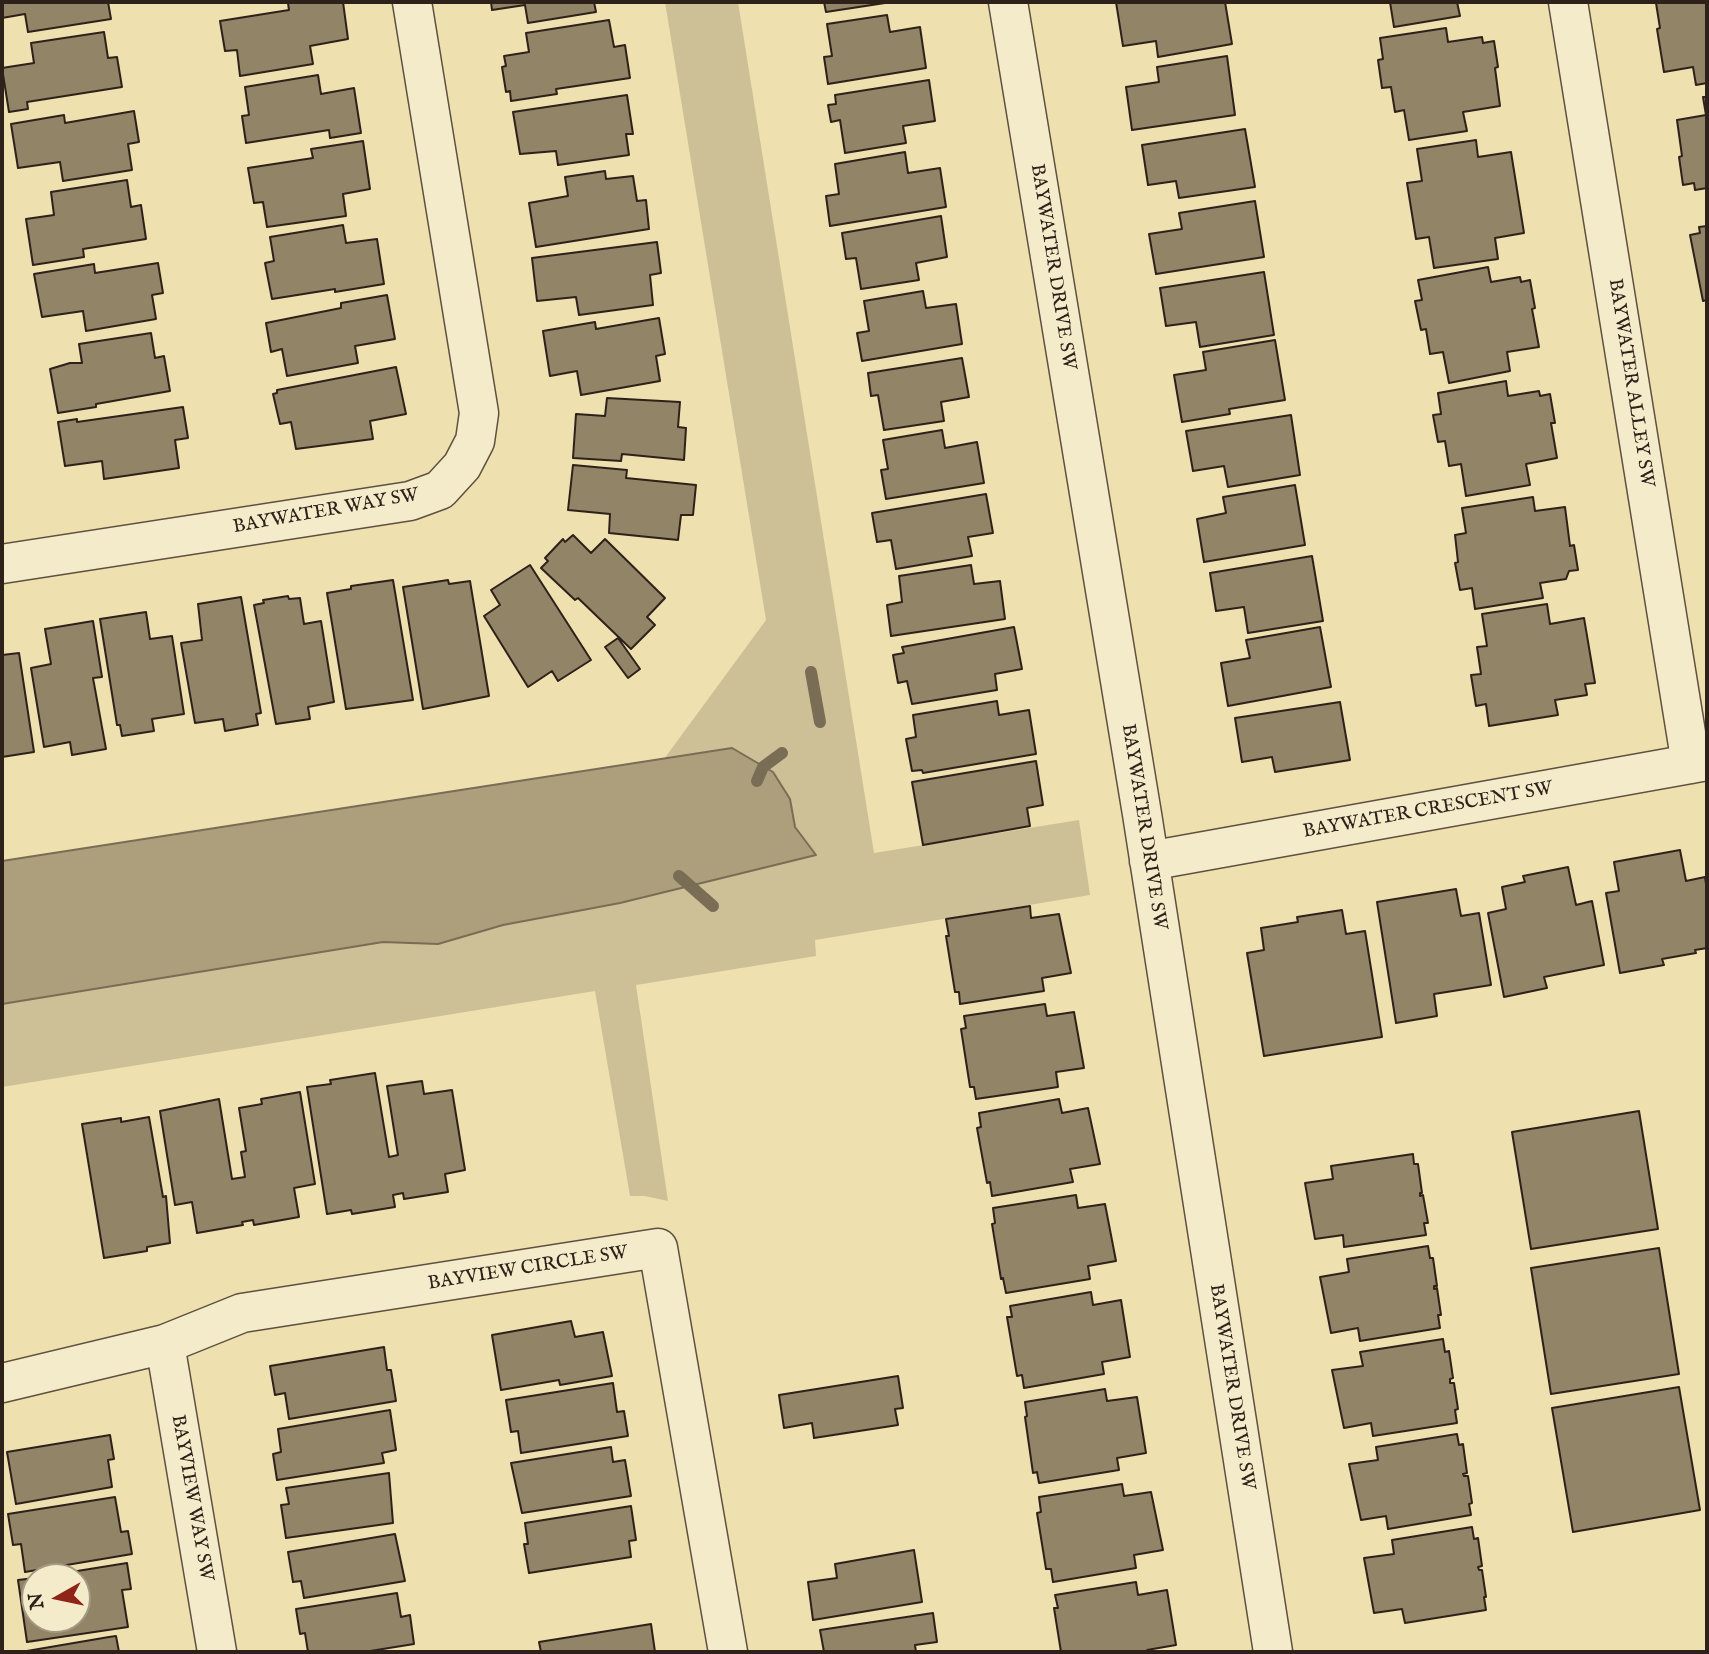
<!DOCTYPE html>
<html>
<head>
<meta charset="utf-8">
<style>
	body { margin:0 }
	#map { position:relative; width:1709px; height:1654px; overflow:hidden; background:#eee0af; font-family:"IM FELL English",serif }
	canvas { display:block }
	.frame { position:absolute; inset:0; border:4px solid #2e211a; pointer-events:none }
	.north { position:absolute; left:21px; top:1563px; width:70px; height:70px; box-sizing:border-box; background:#f4ebcb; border:2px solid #a59a84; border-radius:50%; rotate:261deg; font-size:19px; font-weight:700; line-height:28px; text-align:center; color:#2e211a }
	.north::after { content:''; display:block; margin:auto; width:24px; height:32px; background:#8f2418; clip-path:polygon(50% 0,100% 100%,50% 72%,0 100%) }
</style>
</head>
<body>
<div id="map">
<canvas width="1709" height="1654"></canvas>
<div class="frame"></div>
<div class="north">N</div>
</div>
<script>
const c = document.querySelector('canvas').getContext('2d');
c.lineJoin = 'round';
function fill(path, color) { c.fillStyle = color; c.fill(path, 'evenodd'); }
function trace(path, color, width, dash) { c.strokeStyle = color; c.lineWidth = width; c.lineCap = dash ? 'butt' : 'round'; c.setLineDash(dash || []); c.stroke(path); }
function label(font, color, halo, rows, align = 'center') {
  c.font = font + ' "IM FELL English",serif'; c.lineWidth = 7; c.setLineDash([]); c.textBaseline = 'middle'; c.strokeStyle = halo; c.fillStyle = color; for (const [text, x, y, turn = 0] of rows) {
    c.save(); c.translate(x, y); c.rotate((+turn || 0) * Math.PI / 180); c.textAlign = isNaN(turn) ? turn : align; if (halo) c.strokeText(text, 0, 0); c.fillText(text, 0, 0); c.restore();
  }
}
const green = new Path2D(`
	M665,2H738L874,853L1079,820L1090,895L815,940L816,956L636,985L668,1201L645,1196H630L595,991L2,1087V1004L383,942L438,944L503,925L620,903L816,855L795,827L790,799L773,772L732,748L664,759L766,620Z`);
const water = new Path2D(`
	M732,748L773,772L790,799L795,827L816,855L620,903L503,925L438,944L383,942L2,1004V861Z`);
const stream = new Path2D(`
	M811,672L820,722
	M757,781L763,767L782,753
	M679,876L713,906`);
const building = new Path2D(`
	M2,2H108L111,19L28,32L25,14L2,18Z
	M343,2L348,39L310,46L313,64L240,76L237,50L225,51L220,21L289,10L288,3Z
	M491,2H594L596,12L528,23L525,5L492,10Z
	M824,2H885V3L826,12Z
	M1116,2H1225L1232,44L1158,57L1156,41L1123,46Z
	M1390,2H1457L1460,16L1394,27Z
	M1666,2H1707V83L1696,85L1693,67L1664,72L1657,29L1660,28L1656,3Z
	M887,15L890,32L920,27L926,68L828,84L824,57L832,56L827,24Z
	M609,20L614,47L625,45L630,78L556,89L557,94L511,101L510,91L506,92L502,67L506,66L504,56L529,52L526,33Z
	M1446,28L1448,42L1482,37L1483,43L1494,41L1498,67L1495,68L1500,106L1463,112L1467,131L1409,140L1404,110L1395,112L1391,87L1382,88L1378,60L1383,59L1380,38Z
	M104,32L108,58L117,57L122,87L27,102L28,109L9,112L2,68L34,63L31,43Z
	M1227,56L1235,115L1132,130L1126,87L1159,82L1157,67Z
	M318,75L321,94L354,88L361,133L330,138L329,130L246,143L242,116L249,115L245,87Z
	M929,80L935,121L903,126L906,143L845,153L840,120L831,122L828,105L836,104L835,95Z
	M627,95L633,134H626L629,155L558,165L556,151L520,154L513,112Z
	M1703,97H1707V188L1695,190L1694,183L1683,185L1679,157L1682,156L1677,120L1706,115Z
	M134,111L139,142L128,144L132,170L63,181L60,162L18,168L11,124L64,115L65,123Z
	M1245,129L1255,187L1179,198L1176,181L1148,185L1142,145Z
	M1476,140L1478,157L1511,152L1524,233L1495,238L1498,259L1434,268L1429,237L1416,239L1407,183L1422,181L1417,149Z
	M363,141L370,189L343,194L346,216L267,227L263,202L254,203L248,168L313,158L311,149Z
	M905,152L908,173L940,168L946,207L830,226L826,196L839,194L835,164Z
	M605,171L606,179L633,176L637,201L646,200L649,229L536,247L529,203L568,196L565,177Z
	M127,180L131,207L141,205L146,239L83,249L84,257L33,265L26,219L54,215L51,192Z
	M1255,201L1264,257L1156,274L1149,234L1182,229L1179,213Z
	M941,216L947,257L916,263L919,280L861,289L856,258L846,259L842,233Z
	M343,225L346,243L377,239L384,284L335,292V289L272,299L265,263L274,261L270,237Z
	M1707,226V300L1703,301L1690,235L1700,233L1699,227Z
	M657,242L661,273L650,275L653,305L579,315L576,297L537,301L532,258Z
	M158,263L163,293L152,295L156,319L86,331L83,311L42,317L34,274L94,264L95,273Z
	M1488,267L1491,282L1520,277L1521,282L1530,280L1535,308L1532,309L1539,347L1507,352L1510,371L1449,383L1443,352L1430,354L1426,329L1421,330L1415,301L1422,300L1418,280Z
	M1264,272L1274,335L1200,347L1196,322L1166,326L1160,288Z
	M923,291L926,308L956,304L962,344L862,361L857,333L869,331L864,301Z
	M387,295L395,339L355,346L358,363L287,376L282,349L271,352L266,323L341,308V303Z
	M659,318L665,354L656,356L660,381L581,395L577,371L550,376L543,331L595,322L596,329Z
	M151,333L155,358L164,356L170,391L96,404V407L58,413L50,369L70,363H82L79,344Z
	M1275,340L1285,400L1229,409L1230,414L1182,422L1174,375L1206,370L1203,352Z
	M962,358L969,397L941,402L944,421L884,430L878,395L871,396L868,373Z
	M396,367L406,414L370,421L373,439L296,449L291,422L280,424L273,394L277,393V390Z
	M1506,381L1508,396L1539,391L1540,396L1550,394L1555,423H1551L1557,458L1526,464L1530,485L1466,496L1461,464L1449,466L1445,441L1438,442L1433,415L1441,414L1438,393Z
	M607,398L680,402L678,427L686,428L684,460L622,454L621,461L573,458L576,414L605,416Z
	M183,407L188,438L175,440L179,468L104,479L102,461L65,466L58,422L77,419V422Z
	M1291,415L1300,475L1228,487L1224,466L1193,471L1186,431Z
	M942,430L945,448L977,442L984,483L886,499L881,470L888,469L883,440Z
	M573,465L627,470L626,478L696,485L693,515H681L678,540L609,533L610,514L568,510Z
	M1295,485L1305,545L1204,562L1197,519L1226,513L1223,497Z
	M986,494L993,533L968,537L972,556L896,569L891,540L877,542L872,513Z
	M1533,497L1535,511L1565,507L1570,546L1574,545L1578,570L1569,571L1566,579L1540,583L1543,598L1475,609L1472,588L1460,590L1455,563L1458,562L1455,535L1466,533L1462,508Z
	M573,535L591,553L605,539L665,598L647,617L655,625L631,649L578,598L575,600L541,568L548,561L545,558L563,539L565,542Z
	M1312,556L1323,621L1248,633L1244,607L1216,611L1210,573Z
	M530,565L591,660L558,681L552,671L528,687L484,616L500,605L491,590Z
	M971,565L974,584L1000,581L1005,619L891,636L887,605L902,602L899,576Z
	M393,580L413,700L346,709L327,593L351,589V586Z
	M448,580L449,584L470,581L489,696L423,709L403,587Z
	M288,596L289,599L300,598L304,624L321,621L334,702L308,707L310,719L276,724L254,605L264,603L263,600Z
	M241,597L261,713L256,714L258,725L225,731L223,719L195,723L181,643L202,640L198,604Z
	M1547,604L1550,624L1584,618L1595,683L1585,684L1587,695L1555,700L1558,715L1489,726L1486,704L1476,706L1471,675L1481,674L1477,647L1487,646L1482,614Z
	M146,612L150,639L172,636L184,714L152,719L154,731L122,736L120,725H117L100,619Z
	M93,621L102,677L93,678L106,749L72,755L70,742L44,747L31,668L51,664L45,629Z
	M1014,627L1022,669L995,674L997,690L912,704L907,681L898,683L893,655L904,653L902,647Z
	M1320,627L1331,687L1228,706L1221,663L1250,658L1246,640Z
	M618,638L640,669L628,678L605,647Z
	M19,653L34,752L2,757V655Z
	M997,701L999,715L1029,710L1036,754L923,773L922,770L912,771L906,739L916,737L913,715Z
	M1340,702L1350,760L1275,772L1272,757L1242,762L1235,718Z
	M1036,761L1043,805L1027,808L1030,826L923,845L912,782Z
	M1680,850L1686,881L1705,877L1707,890V948L1695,950L1696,953L1662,959L1664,965L1620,973L1606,893L1619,891L1614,862Z
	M1568,867L1576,905L1592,901L1604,965L1544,977L1547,988L1504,997L1488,913L1506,909L1502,887L1525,882L1523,876Z
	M1456,889L1461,916L1479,913L1491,985L1434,994L1437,1016L1396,1023L1377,902Z
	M1030,906L1031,918L1059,914L1071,973L1042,978L1044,991L960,1004L959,992H955L946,936H949L946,919Z
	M1342,910L1346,934L1365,931L1382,1037L1264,1056L1247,953L1264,950L1261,928L1298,922L1297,917Z
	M1045,1004L1047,1016L1074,1012L1084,1068L1056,1072L1058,1087L976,1099L974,1087H970L961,1029L966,1028L964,1016Z
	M375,1073L389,1157L398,1155L387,1086L422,1081L424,1094L452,1090L465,1170L445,1174L448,1192L404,1199L403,1193L393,1195L395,1207L352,1214L351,1210L327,1214L307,1087L331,1084L330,1080Z
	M300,1092L315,1184L294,1188L299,1217L254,1225L253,1220L242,1222L243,1225L197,1233L192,1202L175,1205L160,1111L219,1099L232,1179L245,1177L241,1152L246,1151L239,1108L262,1104L261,1099Z
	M1059,1099L1062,1113L1088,1108L1100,1164L1070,1169L1073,1182L992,1196L990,1182L987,1183L977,1128L981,1127L979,1113Z
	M1639,1111L1658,1229L1531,1249L1512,1132Z
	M149,1117L163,1197L166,1196L170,1243L147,1247V1251L104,1258L82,1124L121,1118V1122Z
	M1413,1154L1414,1164H1418L1422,1193H1420V1196L1423,1195L1428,1223H1424L1426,1235L1344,1247L1343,1235L1315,1239L1305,1183L1333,1179L1331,1166Z
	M1076,1195L1078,1208L1105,1204L1116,1261L1088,1266L1090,1279L1006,1293L1003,1278L1001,1279L992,1224L995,1223L993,1208Z
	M1428,1246L1430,1258H1433L1437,1286H1434V1289L1437,1288L1441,1315H1438L1440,1328L1360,1341L1358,1328L1331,1333L1320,1277L1349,1272L1347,1259Z
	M1659,1248L1679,1374L1551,1394L1531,1268Z
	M1091,1292L1093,1305L1121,1300L1130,1357L1102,1362L1104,1374L1024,1388L1022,1375L1017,1376L1007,1317H1012L1010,1306Z
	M571,1321L575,1337L603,1332L612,1376L560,1385L559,1380L501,1390L492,1335Z
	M1443,1339L1445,1352L1449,1351L1453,1378L1450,1379V1383H1454L1458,1409L1455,1410L1457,1423L1373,1436L1371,1423L1344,1428L1332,1370L1363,1366L1360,1352Z
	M384,1347L387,1370H391L396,1401L289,1419L285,1393L275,1395L270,1366Z
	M898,1376L903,1408L895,1409L898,1425L814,1438L812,1423L784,1428L779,1395Z
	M613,1383L617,1412L624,1411L628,1436L521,1453L518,1431L511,1432L506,1400Z
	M1679,1387L1700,1510L1573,1532L1552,1408Z
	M1105,1389L1107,1401L1137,1397L1146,1453L1117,1458L1119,1470L1039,1483L1037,1472L1033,1473L1025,1417L1027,1416L1025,1402Z
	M390,1410L396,1450L382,1453L384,1463L277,1480L273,1454L281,1452L278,1429Z
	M1457,1434L1459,1445L1463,1444L1467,1473L1463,1474L1464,1476H1468L1472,1503L1469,1504L1471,1515L1388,1529L1386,1516L1361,1520L1349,1464L1378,1460L1376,1447Z
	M110,1435L114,1459L108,1460L112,1487L16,1504L7,1452Z
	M611,1447L613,1462L625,1460L631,1496L522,1513L511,1463Z
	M389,1473L393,1523L286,1538L281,1505L289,1504L286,1488Z
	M1122,1484L1124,1496L1151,1492L1163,1550L1134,1555L1136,1568L1053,1582L1051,1569H1046L1037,1513L1041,1512L1039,1497Z
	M115,1497L121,1532L128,1531L132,1554L25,1572L21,1544L13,1545L8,1514Z
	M631,1506L636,1540L629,1541L631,1557L529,1573L524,1544H528L525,1523Z
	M1472,1527L1474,1539L1478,1538L1482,1566L1478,1567L1479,1570H1482L1486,1597H1484L1486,1610L1405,1623L1402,1609L1374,1613L1364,1558L1394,1554L1392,1540Z
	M395,1534L405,1581L304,1598L301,1581L293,1582L288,1552Z
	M914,1550L922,1602L813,1620L808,1582L837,1578L835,1564Z
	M127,1563L131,1589L122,1590L128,1627L27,1642L18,1580L35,1578V1619H77V1577H40Z
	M1136,1582L1138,1595L1167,1590L1176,1645L1147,1650L1148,1652H1061L1054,1608H1058L1055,1595Z
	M397,1593L401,1617L410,1615L414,1644L364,1652H308L305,1633L300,1634L296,1609Z
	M933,1613L937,1642L915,1645L916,1652H824L820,1630Z
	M651,1624L655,1652H541L539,1642Z
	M116,1636L119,1652H21L109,1637Z`);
const minor = new Path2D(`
	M1008,2L1142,814L1273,1652
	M1568,2L1691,764
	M2,564L410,501L440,490L462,466L475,441L479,413L412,2
	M1149,861L1707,761
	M165,1344L217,1652
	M2,1383L165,1344L242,1313L658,1248L728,1652`);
const streetNames = [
	["BAYWATER DRIVE SW",1052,267,81],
	["BAYWATER ALLEY SW",1630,383,81],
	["BAYWATER WAY SW",326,512,-10],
	["BAYWATER CRESCENT SW",1428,811,-10],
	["BAYWATER DRIVE SW",1143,827,81],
	["BAYVIEW CIRCLE SW",528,1269,-9],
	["BAYWATER DRIVE SW",1231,1387,81],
	["BAYVIEW WAY SW",191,1498,80]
];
fill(green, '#cdc096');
fill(water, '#ad9f7c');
trace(water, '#7a6d55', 2);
trace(stream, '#7a6d55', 12);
fill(building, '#928467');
trace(building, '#2e211a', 2);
trace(minor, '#5e513f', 41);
trace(minor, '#f4ebcb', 38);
label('19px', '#2e211a', '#f4ebcb', streetNames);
</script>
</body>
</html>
